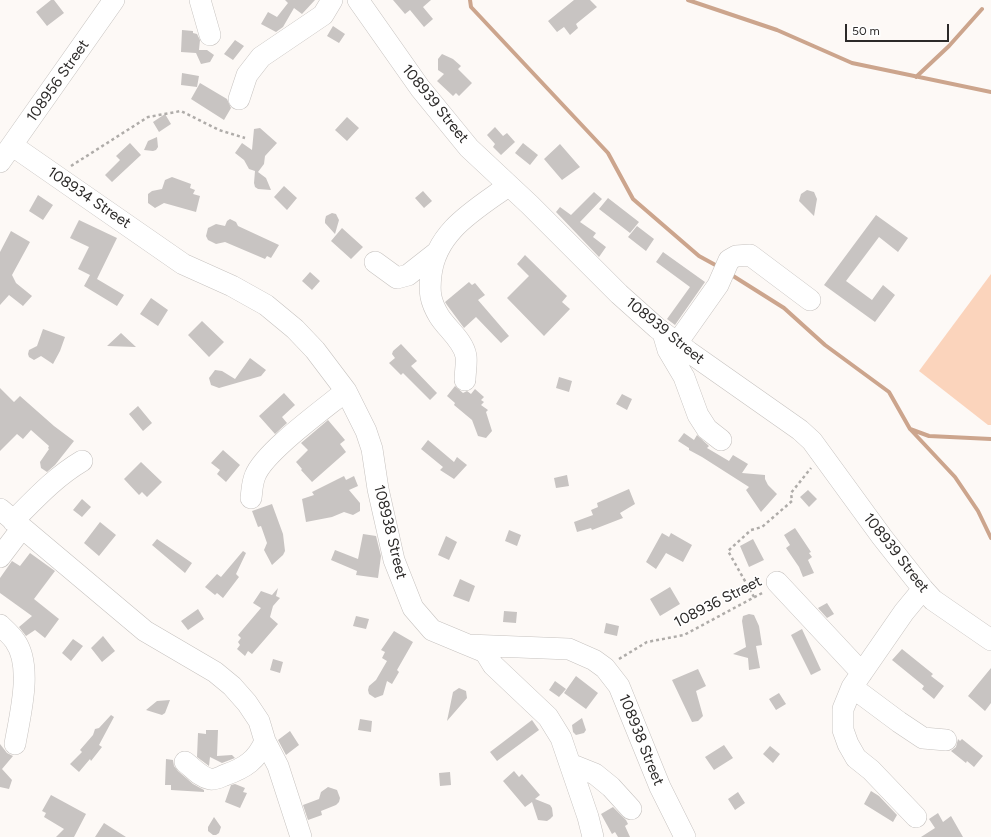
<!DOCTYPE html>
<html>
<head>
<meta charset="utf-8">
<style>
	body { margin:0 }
	#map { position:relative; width:991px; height:837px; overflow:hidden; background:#fdf9f6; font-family:Figtree,sans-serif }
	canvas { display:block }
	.scale { position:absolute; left:845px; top:24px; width:104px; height:18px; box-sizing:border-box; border:2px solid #2c2a29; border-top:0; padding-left:5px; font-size:12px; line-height:14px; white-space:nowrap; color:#2c2a29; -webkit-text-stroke:3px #fff; paint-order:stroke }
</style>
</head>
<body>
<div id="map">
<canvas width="991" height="837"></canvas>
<div class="scale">50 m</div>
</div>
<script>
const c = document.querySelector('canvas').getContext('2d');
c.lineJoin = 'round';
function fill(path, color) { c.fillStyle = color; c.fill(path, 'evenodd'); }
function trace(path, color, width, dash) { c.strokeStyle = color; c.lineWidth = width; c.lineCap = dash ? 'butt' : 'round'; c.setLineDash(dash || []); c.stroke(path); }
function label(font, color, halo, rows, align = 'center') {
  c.font = font + ' Figtree,sans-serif'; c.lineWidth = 3; c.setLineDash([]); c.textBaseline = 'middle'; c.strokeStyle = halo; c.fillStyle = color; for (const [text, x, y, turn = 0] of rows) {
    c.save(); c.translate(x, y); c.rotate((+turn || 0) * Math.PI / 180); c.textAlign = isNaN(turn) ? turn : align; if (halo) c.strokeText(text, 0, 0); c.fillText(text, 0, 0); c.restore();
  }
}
const green = new Path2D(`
	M991,274V425H988L919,371Z`);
const stream = new Path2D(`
	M470,0L471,7L608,153L633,199L699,256L719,267
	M688,0L777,30L852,63L991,92
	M916,77L949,46L982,9
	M730,274L784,308L825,345L889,392L910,429L929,436L991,439
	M911,430L955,477L978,511L991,538`);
const building = new Path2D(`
	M51,0H54L64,13L47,26L36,12Z
	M285,0H315L302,14L294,8L283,27L276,32L261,24L268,12L277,17L288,3Z
	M393,0H431L423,7L433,19L424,27L410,10L405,14Z
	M574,0H590L597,7L576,24L578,28L570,35L564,27L557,32L548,21Z
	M333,26L345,34L339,43L327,36Z
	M182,30L193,31V33L197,34L200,40L199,50H207L214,55L210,62L201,64L196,53L181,52Z
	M235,40L244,46L233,60L224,54Z
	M442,54L453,59L461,66L458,69L472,83L459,96L456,93L453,96L437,81L444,74L438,70V59Z
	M182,73L199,76L197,87L181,85Z
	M200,83L227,99L231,108L224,120L191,99Z
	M165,114L171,124L159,132L153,122Z
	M347,117L359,128L347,141L335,130Z
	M495,127L503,136L507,133L515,142L501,155L493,147L495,144L487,135Z
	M260,128L277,143L265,156L264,164L258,172L266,178L271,190L258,189L255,187L254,183L255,171L249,169L244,160L235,153L242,143L252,150L254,129Z
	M157,137L158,147L156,150L153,151L144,150L148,141Z
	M130,143L141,155L112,182L105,175L120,160L116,156Z
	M523,143L538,155L530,165L515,153Z
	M560,144L580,167L562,180L544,159Z
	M172,177L191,184L190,188L195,190L193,194L200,196L196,212L164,203L155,208L148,203V194L152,191L162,189L165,180Z
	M284,186L297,198L287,210L274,197Z
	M807,190L814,192L817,199L814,216L799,201L801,194Z
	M423,191L432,201L424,208L415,198Z
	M594,192L602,199L580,222L596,233L593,237L606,247L599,257L556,212L560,207L571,215Z
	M38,195L53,205L43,220L29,211Z
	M608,198L639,222L630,233L599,209Z
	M332,213L336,214L339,220L335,234L325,223V220L326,216Z
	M876,215L908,238L898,252L879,237L846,281L872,300L883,285L895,295L875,322L824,285Z
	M230,219L236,222L238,226L279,245L271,258L267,256L265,259L225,242L216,244L208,240L206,236L208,228L216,224L225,226L227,221Z
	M79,220L117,238L97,279L124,295L117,306L84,286L90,275L78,269L89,247L70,238Z
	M637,226L654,239L646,251L628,237Z
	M342,228L363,247L351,259L331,241Z
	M11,231L30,242L12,275L16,283L32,296L23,306L9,295L0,305V252Z
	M663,252L705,282L675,325L667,319L690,287L656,262Z
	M525,255L567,296L562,302L570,309L544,336L507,298L529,276L517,264Z
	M310,272L320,281L312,290L302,281Z
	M469,282L472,285L475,283L485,295L478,300L509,336L501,343L476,317L464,328L447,305L445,302Z
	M151,298L168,310L158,326L140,314Z
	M202,321L224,342L209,357L188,335Z
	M43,329L65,337L60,351L53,364L41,356L34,360L29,357L28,354L29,350L37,346Z
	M121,333L136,347L107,346Z
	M401,344L417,361L411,366L437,393L430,400L403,373L401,375L389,363L395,358L392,354L393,351Z
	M250,358L266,370L261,376L219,388L211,385L209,378L215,370L222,371L235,379Z
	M559,377L572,381L569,392L556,388Z
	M455,386L463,393L467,391L471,394L475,389L484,397L481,400L484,402L481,405L488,410L486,412L492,431L486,438L478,436L472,420L454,405L455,403L447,396Z
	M0,388L14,402L20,396L54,426L74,441L55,465L47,472L41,468L40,462L49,449L48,448L49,446L31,430L23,439L17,434L0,451Z
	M284,393L295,405L282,417L287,423L275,434L259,416Z
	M622,394L632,399L627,410L616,404Z
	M138,406L152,423L143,431L129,414Z
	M328,420L345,440L340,444L346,452L312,482L301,470L302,469L296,462L308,450L301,443Z
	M684,433L694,440L697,435L709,446L707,448L729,461L733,455L748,464L742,473L765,475V479L768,485L777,494L761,512L746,490L749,487L702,457L689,450V448L678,441Z
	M428,440L454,462L457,457L467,465L454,479L440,470L443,467L421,449Z
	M223,450L240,465L226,482L217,474L220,470L211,463Z
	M141,462L162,482L147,497L142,492L139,495L124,479Z
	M567,475L569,486L556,488L554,478Z
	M344,476L346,480L354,476L358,486L349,490L360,503V511L353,515L344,512L332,517L306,522L302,499L314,495L312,492Z
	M629,489L635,504L620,513L623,518L592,530L591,528L577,532L574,522L593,515L591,510L598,507L597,503Z
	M808,490L817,499L809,507L800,497Z
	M82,499L91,507L82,517L73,510Z
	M272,504L283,534L285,551L283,555L272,565L264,550L267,543L261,526L258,527L252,511Z
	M100,522L116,535L99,556L84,543Z
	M795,528L811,552L809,553L812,557L808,560L814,573L803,577L799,567L786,548L790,545L784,535Z
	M509,530L521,535L517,546L505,541Z
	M662,533L669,537L671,533L692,545L683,562L666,553L656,569L646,562Z
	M363,534L376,536L381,556L378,578L356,575L357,571L331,560L335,550L358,559Z
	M446,536L457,542L449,560L438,555Z
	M157,539L192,563L185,573L152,545Z
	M753,539L764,560L749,567L740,546Z
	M243,551L246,553L236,574L239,577L223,598L217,593L215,595L205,587L217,574L221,577Z
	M30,553L55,571L34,599L59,619L45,638L35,630L26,636L19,627L32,616L0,593V578L12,561L20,566Z
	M460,579L475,586L469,602L453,596Z
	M670,587L680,604L660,616L650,599Z
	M278,588L276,596L280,598L273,606L270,617L278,624L252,654L248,651L245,656L237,649L240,645L238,642L241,638L238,635L261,608L253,603L261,591L272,595Z
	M827,603L834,614L827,618L818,608Z
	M198,609L204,619L188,630L181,621Z
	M504,611L517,612L516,623L503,622Z
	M749,614L754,615L759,626L762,645L756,646L760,668L749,670L748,658L733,654L746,647L742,621L743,616Z
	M356,616L369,619L366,629L353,626Z
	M606,623L619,626L617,636L604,633Z
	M802,629L821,670L811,675L791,635Z
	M394,631L413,642L397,670L399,672L392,684L387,681L383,695L375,698L369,694L368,690L369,686L376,680L387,661L382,658L385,652L381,650Z
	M103,636L115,651L102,662L91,648Z
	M73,639L83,646L71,661L62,653Z
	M902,649L933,674L931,676L944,686L934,699L922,689L924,686L892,660Z
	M273,659L283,662L280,673L270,670Z
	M991,668V703L985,711L968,696Z
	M698,669L706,686L696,691L703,716L698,721L692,722L672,680Z
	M576,676L598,693L586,709L564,693Z
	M555,681L566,689L559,697L549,690Z
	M459,688L466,691L467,698L447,721L453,692Z
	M779,693L786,704L776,710L769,699Z
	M170,700L165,713L162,715L146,710L157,701Z
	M111,715L114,717L99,745L102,747L91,761L90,759L79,772L70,764L82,752L80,750L93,735L95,729L99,728Z
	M582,718L586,730L584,733L576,735L573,732L572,725Z
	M360,719L372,721L371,732L358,730Z
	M532,720L539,730L497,761L490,752Z
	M206,730H218L217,756L232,755L235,758L222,763L210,757L209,766L197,757L198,733L206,734Z
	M290,731L299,745L286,755L278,740Z
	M958,739L960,741L962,739L983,756L974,767L967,761L966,763L951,751L956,747Z
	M0,744L7,753L13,756L2,769L12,780L9,789L0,787Z
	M724,745L733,758L714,770L705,757Z
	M770,746L780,754L773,763L763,754Z
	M166,759L173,760L174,766L178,771L193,784L204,790V792L171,790V785H165Z
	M514,771L519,777L522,774L540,795L535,799L550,805L552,808L553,816L550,819L547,821L538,820L532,802L525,807L503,781Z
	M450,772L451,785L440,786L439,773Z
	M235,784L245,788L243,792L247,793L240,808L225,802L231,785Z
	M328,787L337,790L340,798L339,802L336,805L321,811L322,815L308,820L303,805L319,799L321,792Z
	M871,791L879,796L897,815L893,822L864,804Z
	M738,792L745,803L735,810L728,799Z
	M51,795L86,814L74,837H56L64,829L44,817L46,813L42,811Z
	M613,807L626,820L628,824L625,826L630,837H618L615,832L612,834L601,814Z
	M938,813L943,822L951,816L963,837H921L935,828L929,819Z
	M214,817L221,827L219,833L216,835H213L208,831V827Z
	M104,823L126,837H95Z`);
const path = new Path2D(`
	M71,166L148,117L181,111L219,130L245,138
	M754,597L728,551L751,530L762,527L792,501L791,493L811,468
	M619,659L647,642L684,635L764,592`);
const minor = new Path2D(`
	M200,0L210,35
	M358,0L420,88L469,148L530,205L619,294L657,328L689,352L800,430L812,441L882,537L923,589L933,600L991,640
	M239,99L247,75L261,57L323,15L332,0
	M13,146L183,264L232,286L266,305L295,329L315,350L346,391L366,431L372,449L378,489L394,560L413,608L432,630L468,645L569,649L594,660L605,668L619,686L660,787L685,837
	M0,162L114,0
	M375,262L397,278L408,275L436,253
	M663,333L668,350L684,377L698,415L707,429L721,440
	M677,343L718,285L729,260L736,256L750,255L810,300
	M465,380C465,373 467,363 466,356C463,340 447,329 439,316C430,301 429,292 431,275C436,231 475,210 508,186
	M251,498C252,491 252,483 255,476C264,452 324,409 346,391
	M0,509L145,631L215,672L232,686L247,703L259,721L265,741L278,766L301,837
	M13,521C35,499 55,477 82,461
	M0,557L22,528
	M777,582L862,673
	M0,625C5,630 11,635 15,641C33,666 20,715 15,744
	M468,645L485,652L493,665L548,717L561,738L588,817L593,837
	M852,687L899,722L923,738L946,740
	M185,762C193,768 200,777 210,779C215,780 220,777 225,775C245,768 257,760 265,741
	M570,764L595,774L611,787L631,809
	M916,817L871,770L856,758L848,744L843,730V709L852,687L904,612L923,589`);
const streetNames = [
	["108956 Street",58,81,-55],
	["108939 Street",435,104,51],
	["108934 Street",89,198,34],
	["108939 Street",665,331,39],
	["108938 Street",390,532,76],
	["108939 Street",896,553,52],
	["108936 Street",718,602,-27],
	["108938 Street",641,740,68]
];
fill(green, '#fbd4bc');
trace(stream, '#cca58d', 4);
fill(building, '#c8c4c2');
trace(minor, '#c6c2bf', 22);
trace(path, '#afaca9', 2.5, [3, 3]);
trace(minor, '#fff', 21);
label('15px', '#2c2a29', '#fff', streetNames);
</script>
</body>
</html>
